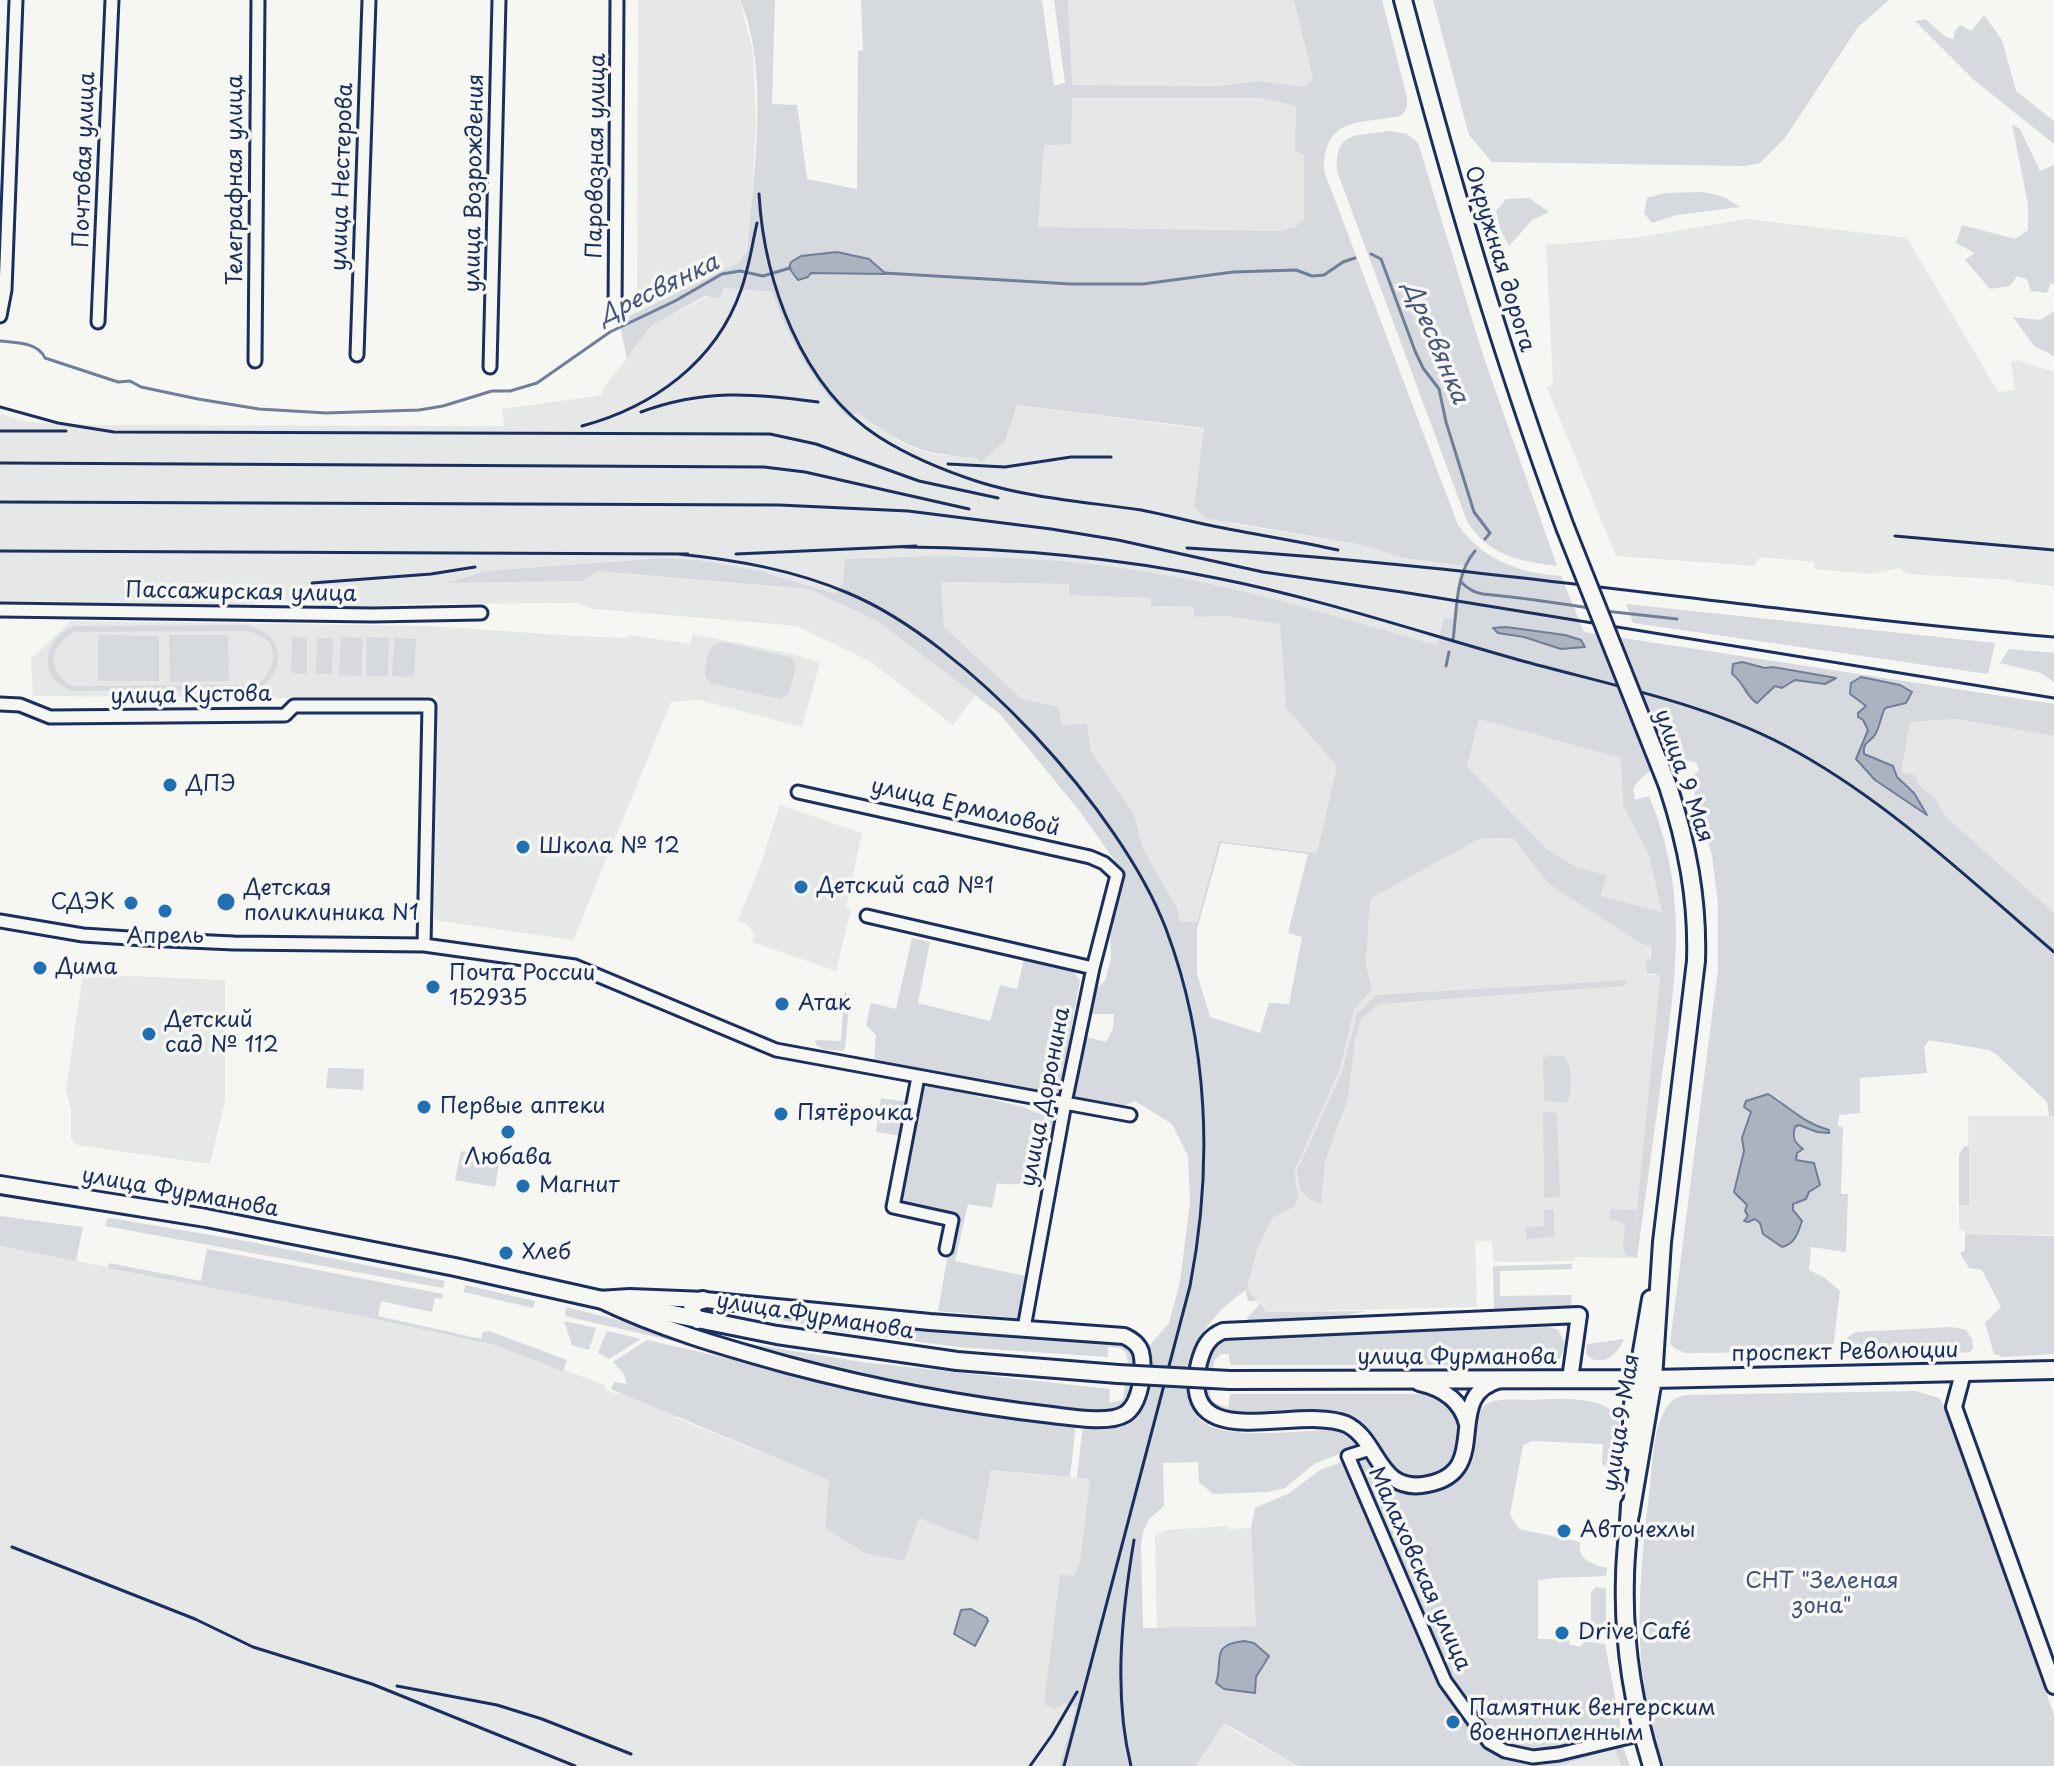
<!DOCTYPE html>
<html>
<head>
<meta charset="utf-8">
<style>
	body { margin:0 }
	canvas { display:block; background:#f6f6f2 }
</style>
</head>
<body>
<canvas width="2054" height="1766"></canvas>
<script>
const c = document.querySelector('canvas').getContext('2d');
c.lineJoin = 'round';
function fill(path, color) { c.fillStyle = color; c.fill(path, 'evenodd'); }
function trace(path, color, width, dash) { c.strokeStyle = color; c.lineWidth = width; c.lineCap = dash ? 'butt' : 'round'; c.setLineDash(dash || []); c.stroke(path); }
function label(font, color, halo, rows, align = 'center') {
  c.font = font + ' "Playpen Sans",sans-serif'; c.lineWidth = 7; c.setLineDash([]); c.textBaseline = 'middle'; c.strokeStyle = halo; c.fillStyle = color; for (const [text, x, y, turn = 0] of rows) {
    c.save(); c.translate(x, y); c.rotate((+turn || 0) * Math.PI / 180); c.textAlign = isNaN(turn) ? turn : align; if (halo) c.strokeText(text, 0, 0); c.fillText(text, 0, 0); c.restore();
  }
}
const built = new Path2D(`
	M638,0H740L753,52L756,124L752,204L745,256L740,262L634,313L637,295Z
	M1068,0H1294L1313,79L1304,87L1260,81L1219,86L1071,85Z
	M1072,98H1260L1297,106L1295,151L1304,154V219L1295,227L1280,231L1038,227L1044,144Z
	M1747,219L1907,238L1998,392L2015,390L2011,362L2018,360L2054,372V586L2015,582L2011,580L1908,574L1899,568L1872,574L1814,569V562L1760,557L1755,566L1616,556L1547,388L1553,383L1546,245L1641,237Z
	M724,288L772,292L795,345L816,380L840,409L850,419L856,412L902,443L919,450L936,455L978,458L980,463L1005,441L1017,405L1204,429L1194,505L1233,524L1363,545L1404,558L1464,566L1455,618H1444L1437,645L1194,581L1142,571L1032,560L886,557L846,559L843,583L837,594L760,571L698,560L663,558L485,571L449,582L582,581L598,571L809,589L879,622L976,694L953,725L869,661L797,626L593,609L576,603L404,604L375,610L322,611L321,599L232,605L0,603V414L28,422L97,425L504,426L502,409L603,395L602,390L651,326Z
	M941,582L1069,584V595L1152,598V606L1194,607V617L1227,616L1280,624L1286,708L1337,766L1317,853L1219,841L1197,922H1180L1177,908L1143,849L1134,814L1091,752L1087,724L1060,725L1059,707L1022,699L944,627Z
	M71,621L431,626L575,636L627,638L630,635L690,644L693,634L792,654L820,663L802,727L699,700L671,702L573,940L434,920L437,697L424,696L421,699L33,696L31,659Z
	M1479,719L1621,758L1623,805L1649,855L1662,912L1601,896L1605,875L1576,867L1548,850L1467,767Z
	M1956,719L2054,736V913L1946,817L1935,798L1919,785L1915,775L1901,772L1909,722Z
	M780,805L862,833L846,908L851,909L836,971L752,942L754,935L749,926L738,920L760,866Z
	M1514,838L1549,884L1651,946L1647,973L1660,977L1633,1258L1575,1257L1574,1261L1493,1262L1492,1241H1475L1477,1307L1265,1312L1247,1290L1257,1250L1272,1218L1298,1197L1294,1172L1340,1069L1354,1010L1372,989L1366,965L1370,899L1479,839Z
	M83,974L225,980V1101L210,1164L76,1145L71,1138V1111L66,1089Z
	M1968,1116H2054V1235L1965,1234V1231L1959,1230V1205H1969Z
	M0,1246L360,1316L495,1345L605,1385V1389L617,1394L618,1392L677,1415L676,1418L978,1540L991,1470L1090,1479L1080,1562L1074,1576L1061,1574L1065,1703L1076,1706L1059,1766H0Z
	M1228,1526L1229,1529L1251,1528L1256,1626L1157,1629L1155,1536L1165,1530Z
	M1224,1723L1236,1732L1298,1766H1196Z
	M1615,1749L1621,1766H1559Z`);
const green = new Path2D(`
	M740,0H775L772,104L797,105L807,179L857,189L858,51L863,50L861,0H1042L1054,86L1065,83L1054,0H1068L1072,85L1219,86L1260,81L1304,87L1313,79L1294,0H1382L1406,94C1408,102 1408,111 1400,116C1357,124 1324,117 1324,171L1458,525C1483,560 1519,573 1561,576L1584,632L2054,704V736L1956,719L1910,722L1901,772L1915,775L1919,785L1935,798L1946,817L2054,913V1116H2049L2047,1102L1997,1055L1989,1050L1929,1040L1924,1047L1927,1073L1860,1078V1113L1839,1115L1838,1126L1843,1127L1841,1194H1848L1846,1252L1811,1247L1809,1270L1825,1278L1840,1291L1833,1349L1826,1360L1805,1361L1804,1352L1685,1353L1674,1348L1670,1343L1718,969V904L1712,856L1690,777L1699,771L1697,764C1679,752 1642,771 1633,789L1635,800L1649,796C1690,894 1676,981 1661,1083C1653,1141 1645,1200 1637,1258L1627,1256L1623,1248L1625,1225L1619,1221L1609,1220L1610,1209L1636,1210L1633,1250L1660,977L1655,974L1647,973L1646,961L1651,958V946L1642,944L1549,884L1513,838L1479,839L1370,899L1366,965L1372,989L1354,1010L1340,1069L1294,1172L1298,1197L1295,1206L1272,1218L1257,1250L1247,1289L1257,1301H1248L1246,1290C1228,1302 1214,1316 1202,1334C1184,1360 1177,1412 1212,1427C1239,1438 1300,1431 1330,1430L1347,1435L1357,1447L1314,1464L1285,1488L1267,1492L1213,1494L1199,1482L1198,1462L1163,1463L1164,1506L1149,1519L1143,1532L1141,1546L1143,1628L1256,1626L1251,1528L1255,1508L1288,1494L1320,1470L1347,1460L1443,1683L1505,1754L1622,1744L1630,1766H1621L1615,1749L1559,1766H1298L1224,1723L1196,1766H1059L1076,1707L1065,1703L1055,1709L1044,1704L1060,1574L1074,1576L1080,1562L1090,1479L1077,1478L1083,1425C1095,1425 1109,1426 1120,1423C1150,1415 1151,1371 1149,1346L1169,1323L1180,1282L1190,1202L1188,1156L1172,1124L1135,1101L1119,1108L1077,1100L1072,1094L1087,1037L1106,1042L1113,1029L1114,1014H1090L1096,989L1105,981L1111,958L1110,938L1120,875L1118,865L1078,809L1000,714L879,622L809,589L598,571L582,581L446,583L485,571L663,558L698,560L760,571L836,594L843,583L845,559C940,554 1048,556 1142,571C1242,587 1340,618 1437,645L1444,618H1455L1464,566L1404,558L1363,545L1205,518L1194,506L1204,428L1017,405L1005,441L980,463L978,458C917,454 906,446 856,412L850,419C814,386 788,338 772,292L724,288L720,298L705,296L651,326L627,358L619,321L740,262L747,250C754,179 770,66 740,0ZM1072,98H1260L1296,106L1295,151L1304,155V219L1295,227L1280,231L1038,227L1044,145L1071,144ZM941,582L1069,584V595L1151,598V606L1194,607V617L1227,616L1280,624L1286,708L1337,766L1317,853L1219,841L1197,922H1180L1177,908L1143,849L1134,814L1091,752L1087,724L1061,725L1059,707L1022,699L944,627ZM1479,719L1621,758L1623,805L1649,855L1662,912L1601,896L1606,875L1576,867L1548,850L1467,767ZM1221,843L1308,854L1288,933L1302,937L1289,1004L1269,1003L1260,1033L1210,1017L1197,974V929ZM1777,1097L1792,1113L1820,1128L1798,1125L1795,1127L1792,1135L1796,1160L1810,1162L1806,1199L1793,1204V1210L1802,1221L1797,1236L1788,1246C1751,1216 1738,1206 1743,1155C1744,1148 1742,1142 1743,1136C1746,1127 1750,1120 1751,1111Z
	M1433,0H1889L1858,27L1785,138L1760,163L1745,166L1492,162L1469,135Z
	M1984,15L2002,40L2016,91L2054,121V144L1974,80L1915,21L1925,19L1946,37L1954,39V32L1960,25L1971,31Z
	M2012,124L2020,129L2040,171L2054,165V285L2051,283L2047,293L2031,291L2027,279L2017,276L2010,286L1990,289L1965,260L1975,253L1956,243L1962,225L2015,239L2028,230V204Z
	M1388,131L1407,134L1418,143L1483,355L1557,566C1519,561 1487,555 1467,521L1337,171C1335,130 1355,137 1388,131Z
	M1704,192L1724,197L1740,207L1677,215L1652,223L1644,213L1647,198L1665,193Z
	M1529,198L1549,212L1532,220L1509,246L1501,231L1496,211L1506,199Z
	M2054,311V356L2034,346L2013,317L2040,320Z
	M1626,604L1995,643L1988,674L1633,623Z
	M247,625C257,629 269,632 274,642C285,660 273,682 256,690L73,691C37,679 41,640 74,626ZM246,631C254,633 265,636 270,644C278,659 269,679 255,685L74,686C46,675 49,643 75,632Z
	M98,635L159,636V681H98Z
	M169,635H228L229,681L170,682Z
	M292,637L307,638V674L291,673Z
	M341,637L363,638L361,676L339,675Z
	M367,637L389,638L388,676H366Z
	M317,638H333L332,674H316Z
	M394,638L416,639L414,677L392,676Z
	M723,642L792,658L796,667L789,693L780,699L710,683L705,676C706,662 706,644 723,642Z
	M2009,649L2054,653V682L2041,673L2000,663Z
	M912,938L930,942L918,1003L990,1021L1000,985L1017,989L1024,959L1073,971L1080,980L1060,1091L1051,1096L874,1065L876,1035L866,1025L871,1003L896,1009Z
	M1628,980L1623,986L1379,1004L1361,1019L1355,1039L1348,1098L1325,1161L1321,1204L1308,1198L1300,1189L1297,1171L1342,1072L1357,1014L1376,995Z
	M844,992L850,996L845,1048L842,1051L822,1049L816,1045L815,1040L841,1041Z
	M1549,1055L1565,1057C1572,1068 1573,1091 1567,1103L1544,1101L1543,1059Z
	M328,1068L364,1069L363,1090L326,1088Z
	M934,1086L1024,1107C1034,1114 1045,1112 1055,1120L1053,1129L1045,1133L1044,1155L1038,1185C1023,1182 1012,1186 997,1183L992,1208L968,1204L955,1261L1025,1276L1018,1318L938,1311L954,1219L897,1204L920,1087Z
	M881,1098L909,1102L902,1136L876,1132Z
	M1543,1111L1557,1113L1560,1197L1544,1198Z
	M1965,1146H1969V1205H1959V1154Z
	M461,1151L500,1158L495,1187L455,1180Z
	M1544,1210H1554V1237L1526,1239V1227L1544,1226Z
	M0,1216L83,1227L76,1261L0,1246Z
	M110,1218L246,1241L445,1281L443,1288L105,1226L107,1219Z
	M1965,1234L2054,1236V1354L2004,1357L1994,1354L1985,1323L2001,1307L1982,1270L1969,1268L1960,1253L1965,1250Z
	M207,1249L443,1294L442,1299L435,1298L432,1312L381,1301L378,1316L481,1339L483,1332L489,1331L567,1360L563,1371L495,1345L360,1316L108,1268L109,1263L201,1281Z
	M1572,1264V1269L1500,1271V1296L1572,1295L1571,1305L1568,1309L1494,1311L1493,1266Z
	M465,1285L535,1301L533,1308L464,1292Z
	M1260,1304L1266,1312L1366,1311L1322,1321L1250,1323L1247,1318Z
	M566,1307L650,1328L695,1346L565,1316Z
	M711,1307L1122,1341C1127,1345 1132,1348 1135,1355C1139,1367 1135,1396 1127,1405C1122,1411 1115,1411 1108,1412C972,1403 839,1371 707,1337L862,1362L1110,1389L1109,1403L1123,1400L1128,1362L1126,1353L1121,1348L1108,1347V1357L959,1347L845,1332Z
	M564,1321L596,1328L589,1350L572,1345Z
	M1549,1327L1558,1330L1566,1345L1559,1360L1544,1365H1230L1229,1354H1221L1214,1361L1210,1394L1213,1402L1228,1408L1230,1394H1425C1477,1406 1469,1482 1417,1479C1382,1477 1376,1428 1345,1416C1307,1402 1261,1418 1222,1412C1215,1409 1210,1406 1207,1399C1202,1383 1208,1345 1224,1338Z
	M1952,1327L1966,1330L1972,1339L1973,1348L1970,1352L1869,1359L1846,1357L1848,1337L1856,1332Z
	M607,1331L641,1339L609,1359L598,1353Z
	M1624,1339C1618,1355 1600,1369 1586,1354L1587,1344Z
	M647,1340C790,1372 930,1409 1076,1424L1070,1477L991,1470L978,1541L919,1518L904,1561L865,1553L825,1528L829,1480L611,1389L614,1382L627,1384L623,1373L613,1362Z
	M1916,1391L1939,1398L1944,1406L2054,1715V1766H1663C1652,1735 1646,1703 1642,1670C1636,1607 1643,1547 1650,1485C1653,1460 1653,1428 1667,1407C1672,1399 1679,1396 1687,1395Z
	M1531,1400C1553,1399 1609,1394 1618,1420C1623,1434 1617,1456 1615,1470L1613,1471L1602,1464L1603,1444L1533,1441L1523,1445L1510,1515L1519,1529L1580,1542C1577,1560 1592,1564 1607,1568L1606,1576L1553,1578L1538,1581V1639L1569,1640V1644L1580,1647L1585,1641L1605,1644L1622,1734L1543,1753L1499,1746L1449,1681L1353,1460L1366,1455C1372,1463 1377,1474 1384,1481C1412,1509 1459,1486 1472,1455C1478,1440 1471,1420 1483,1407C1492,1397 1518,1400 1531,1400Z
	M1596,1587L1606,1589V1627L1602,1630L1591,1626V1592Z`);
const water = new Path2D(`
	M837,252L869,259L886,274L811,273L808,277L798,280L789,268L791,262L801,256Z
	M1506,627L1565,635L1581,640L1585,647L1561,649L1524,637L1498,633L1493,628Z
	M1742,662L1765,668L1773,667L1836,678L1825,684L1795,680L1782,688L1775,686L1757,703C1746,697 1744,682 1732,674L1733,664Z
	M1861,677L1900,685L1912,692L1906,703L1885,708C1881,716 1880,725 1876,733C1871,743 1862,741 1864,754L1893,766L1897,777L1914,793L1927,815L1875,780L1856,759L1868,730L1863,720L1858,717V713L1866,706L1850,694L1851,683Z
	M1768,1094C1788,1106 1803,1123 1829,1130V1133L1817,1132L1799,1125L1795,1127C1792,1138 1794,1142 1803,1149L1797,1153L1796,1160L1814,1163L1820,1185L1809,1192L1806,1199L1793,1204V1210L1802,1221C1798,1233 1795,1244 1782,1247L1763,1234L1760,1223L1755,1219L1748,1222L1744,1221L1748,1216L1745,1211L1747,1205L1734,1192L1744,1151L1742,1138L1751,1112L1744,1107L1746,1101Z
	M971,1609L987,1618L988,1621L975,1646L954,1634L961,1610Z
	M1244,1641L1254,1643L1269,1656L1256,1677L1255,1693L1224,1689L1216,1683C1224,1660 1209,1645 1244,1641Z`);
const stream = new Path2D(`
	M1371,254L1381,259L1415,351L1423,368L1439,389L1446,422L1474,512L1490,533L1485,539
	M884,273L1071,284H1143L1233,272L1296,270L1312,276L1324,275L1343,262L1355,258
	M0,341C16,343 38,342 45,358L118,382L130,381L141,387L198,399L259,409L326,413L419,410L443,406L492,391H510L537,383L610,332L675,301L722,274L740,271L763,276L790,268
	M1461,582C1467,588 1474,593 1483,594C1519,597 1554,603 1590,608
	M1605,611L1677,619
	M1453,640C1457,611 1455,574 1475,551
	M1446,666L1449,652`);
const minor = new Path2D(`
	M615,313L617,0
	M0,316L5,290L16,0
	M98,322L112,0
	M357,355L369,0
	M255,361L258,0
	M490,367L499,0
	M0,610L373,615L481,613
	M0,704L20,705L50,717L285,715L294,706H429L424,945
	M798,792L1090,857L1104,863L1117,875L1093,968L1065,1103L1024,1328
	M867,916L1093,968
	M0,921L83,935L145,939L234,943L424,945L575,966L776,1050L1130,1115
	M918,1077L893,1207L952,1220L946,1249
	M1370,1449L1348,1456L1445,1681L1489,1742L1505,1751L1533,1757L1559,1754L1642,1734`);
const tertiary = new Path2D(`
	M630,1297L705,1300L930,1322L1124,1336C1131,1339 1138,1343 1141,1352C1145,1368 1141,1404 1125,1414C1109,1424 1070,1417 1052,1415C963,1405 875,1388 788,1365C723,1347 660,1329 598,1299Z
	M1963,1373L1954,1407L2054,1686
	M1500,1380C1440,1396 1495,1471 1428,1484C1377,1495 1380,1440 1346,1424C1298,1404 1177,1458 1199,1363C1203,1348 1208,1337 1223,1331L1579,1315L1570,1379
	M1419,1383C1442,1388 1461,1400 1467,1424`);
const secondary = new Path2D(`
	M1403,0C1450,178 1501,354 1565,527
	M0,1185L206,1218L455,1267L598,1299L777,1335L957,1361L1118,1374
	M698,1320C692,1315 690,1309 695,1302L703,1300
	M1230,1380L1653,1379L2054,1370
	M1632,1462V1410L1651,1299
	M1630,1505C1629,1530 1625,1554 1625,1578C1623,1643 1633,1705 1652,1766
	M1630,1515L1653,1379L1662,1242L1696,961C1698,899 1687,844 1668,786`);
const rail = new Path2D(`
	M759,194C764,281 801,387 879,437C909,456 945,471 979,482C1030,498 1087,502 1141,510C1167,515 1192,522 1218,527C1258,535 1298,541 1338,550
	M0,407L58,423L114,432L770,434L816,444L919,481L998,498
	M641,412C703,389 754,393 818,402
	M582,426C653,407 716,362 741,290C749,268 752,245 757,223
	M0,431H66
	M0,463L764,467L805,472L969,509
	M948,464L1005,467L1071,457H1111
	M0,502L779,505L908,511L1051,529L1118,540L1263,572L1402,592L2054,698
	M1895,536L2054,550
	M905,547C1010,548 1113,557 1216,578C1318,598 1419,632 1519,660C1613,686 1712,704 1797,752C1892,805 1972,882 2054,952
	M1187,548C1477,564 1764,613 2054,637
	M0,551L688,554
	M678,554C737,560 794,570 848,593C966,642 1121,811 1166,929C1209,1043 1213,1167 1190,1286L1064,1766
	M736,554L916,546
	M312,583L431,574L475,567
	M12,1547L195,1619L253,1647L372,1684L575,1766
	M397,1686L497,1705L542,1719L631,1754
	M1030,1766L1052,1735L1077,1692
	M1131,1766C1113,1694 1122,1612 1134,1540`);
const secondaryBridge = new Path2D(`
	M1565,527L1668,786
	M1118,1374L1230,1380`);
const markers = [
	[170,785,8,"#1f6fb2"],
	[523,847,8,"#1f6fb2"],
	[801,887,8,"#1f6fb2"],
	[226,902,10,"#1f6fb2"],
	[131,903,8,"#1f6fb2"],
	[165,911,8,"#1f6fb2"],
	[40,968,8,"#1f6fb2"],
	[433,987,8,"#1f6fb2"],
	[782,1004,8,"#1f6fb2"],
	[149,1034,8,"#1f6fb2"],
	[424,1107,8,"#1f6fb2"],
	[781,1114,8,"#1f6fb2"],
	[508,1132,8,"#1f6fb2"],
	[523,1186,8,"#1f6fb2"],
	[506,1253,8,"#1f6fb2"],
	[1564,1531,8,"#1f6fb2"],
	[1562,1633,8,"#1f6fb2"],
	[1453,1722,8,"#1f6fb2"]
];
const streetNames = [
	["Паровозная улица",597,156,-89],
	["Почтовая улица",85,160,-88],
	["улица Нестерова",343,177,-88],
	["Телеграфная улица",236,180,-90],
	["улица Возрождения",475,183,-89],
	["Окружная дорога",1499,259,73],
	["Пассажирская улица",241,593,1],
	["улица Кустова",191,696,-1],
	["улица 9 Мая",1683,776,71],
	["улица Ермоловой",965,808,13],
	["улица Доронина",1046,1097,-79],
	["улица Фурманова",180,1193,10],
	["улица Фурманова",815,1317,9],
	["проспект Революции",1845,1353,-1],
	["улица Фурманова",1457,1358],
	["улица 9 Мая",1622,1423,-81],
	["Малаховская улица",1419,1569,66]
];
const poiNames = [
	["ДПЭ",186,785],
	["Школа № 12",539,847],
	["Детский сад №1",817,887],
	["Детская",244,889],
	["поликлиника N1",244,914],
	["СДЭК",115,903,"right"],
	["Апрель",165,937,"center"],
	["Дима",56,968],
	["Почта России",449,974],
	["152935",449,999],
	["Атак",798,1004],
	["Детский",165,1021],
	["сад № 112",165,1046],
	["Первые аптеки",440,1107],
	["Пятёрочка",797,1114],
	["Любава",508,1158,"center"],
	["Магнит",539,1186],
	["Хлеб",522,1253],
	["Авточехлы",1580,1531],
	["Drive Café",1578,1633],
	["Памятник венгерским",1469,1709],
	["военнопленным",1469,1734]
];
const parkNames = [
	["СНТ \"Зеленая",1822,1582],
	["зона\"",1822,1607]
];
const waterNames = [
	["Дресвянка",659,290,-26],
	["Дресвянка",1435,343,67]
];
fill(built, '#e6e7e7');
fill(green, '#d6d9dd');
fill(water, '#abb2c0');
trace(water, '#717e99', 2);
trace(stream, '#717e99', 3);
trace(minor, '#1b2f5e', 17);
trace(tertiary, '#1b2f5e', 20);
trace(secondary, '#1b2f5e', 22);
trace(minor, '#f6f6f2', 11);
trace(tertiary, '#f6f6f2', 14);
trace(secondary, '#f6f6f2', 16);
trace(rail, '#1b2f5e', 3);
trace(secondaryBridge, '#1b2f5e', 22, []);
trace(secondaryBridge, '#f6f6f2', 16);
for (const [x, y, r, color] of markers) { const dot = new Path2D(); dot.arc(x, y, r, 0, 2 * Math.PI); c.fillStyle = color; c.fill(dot); trace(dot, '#f6f6f2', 3); }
label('22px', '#1b2f5e', '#f6f6f2', streetNames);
label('22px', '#1b2f5e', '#f6f6f2', poiNames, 'left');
label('22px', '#405177', '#f6f6f2', parkNames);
label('italic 24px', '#46567b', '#f6f6f2', waterNames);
</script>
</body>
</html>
